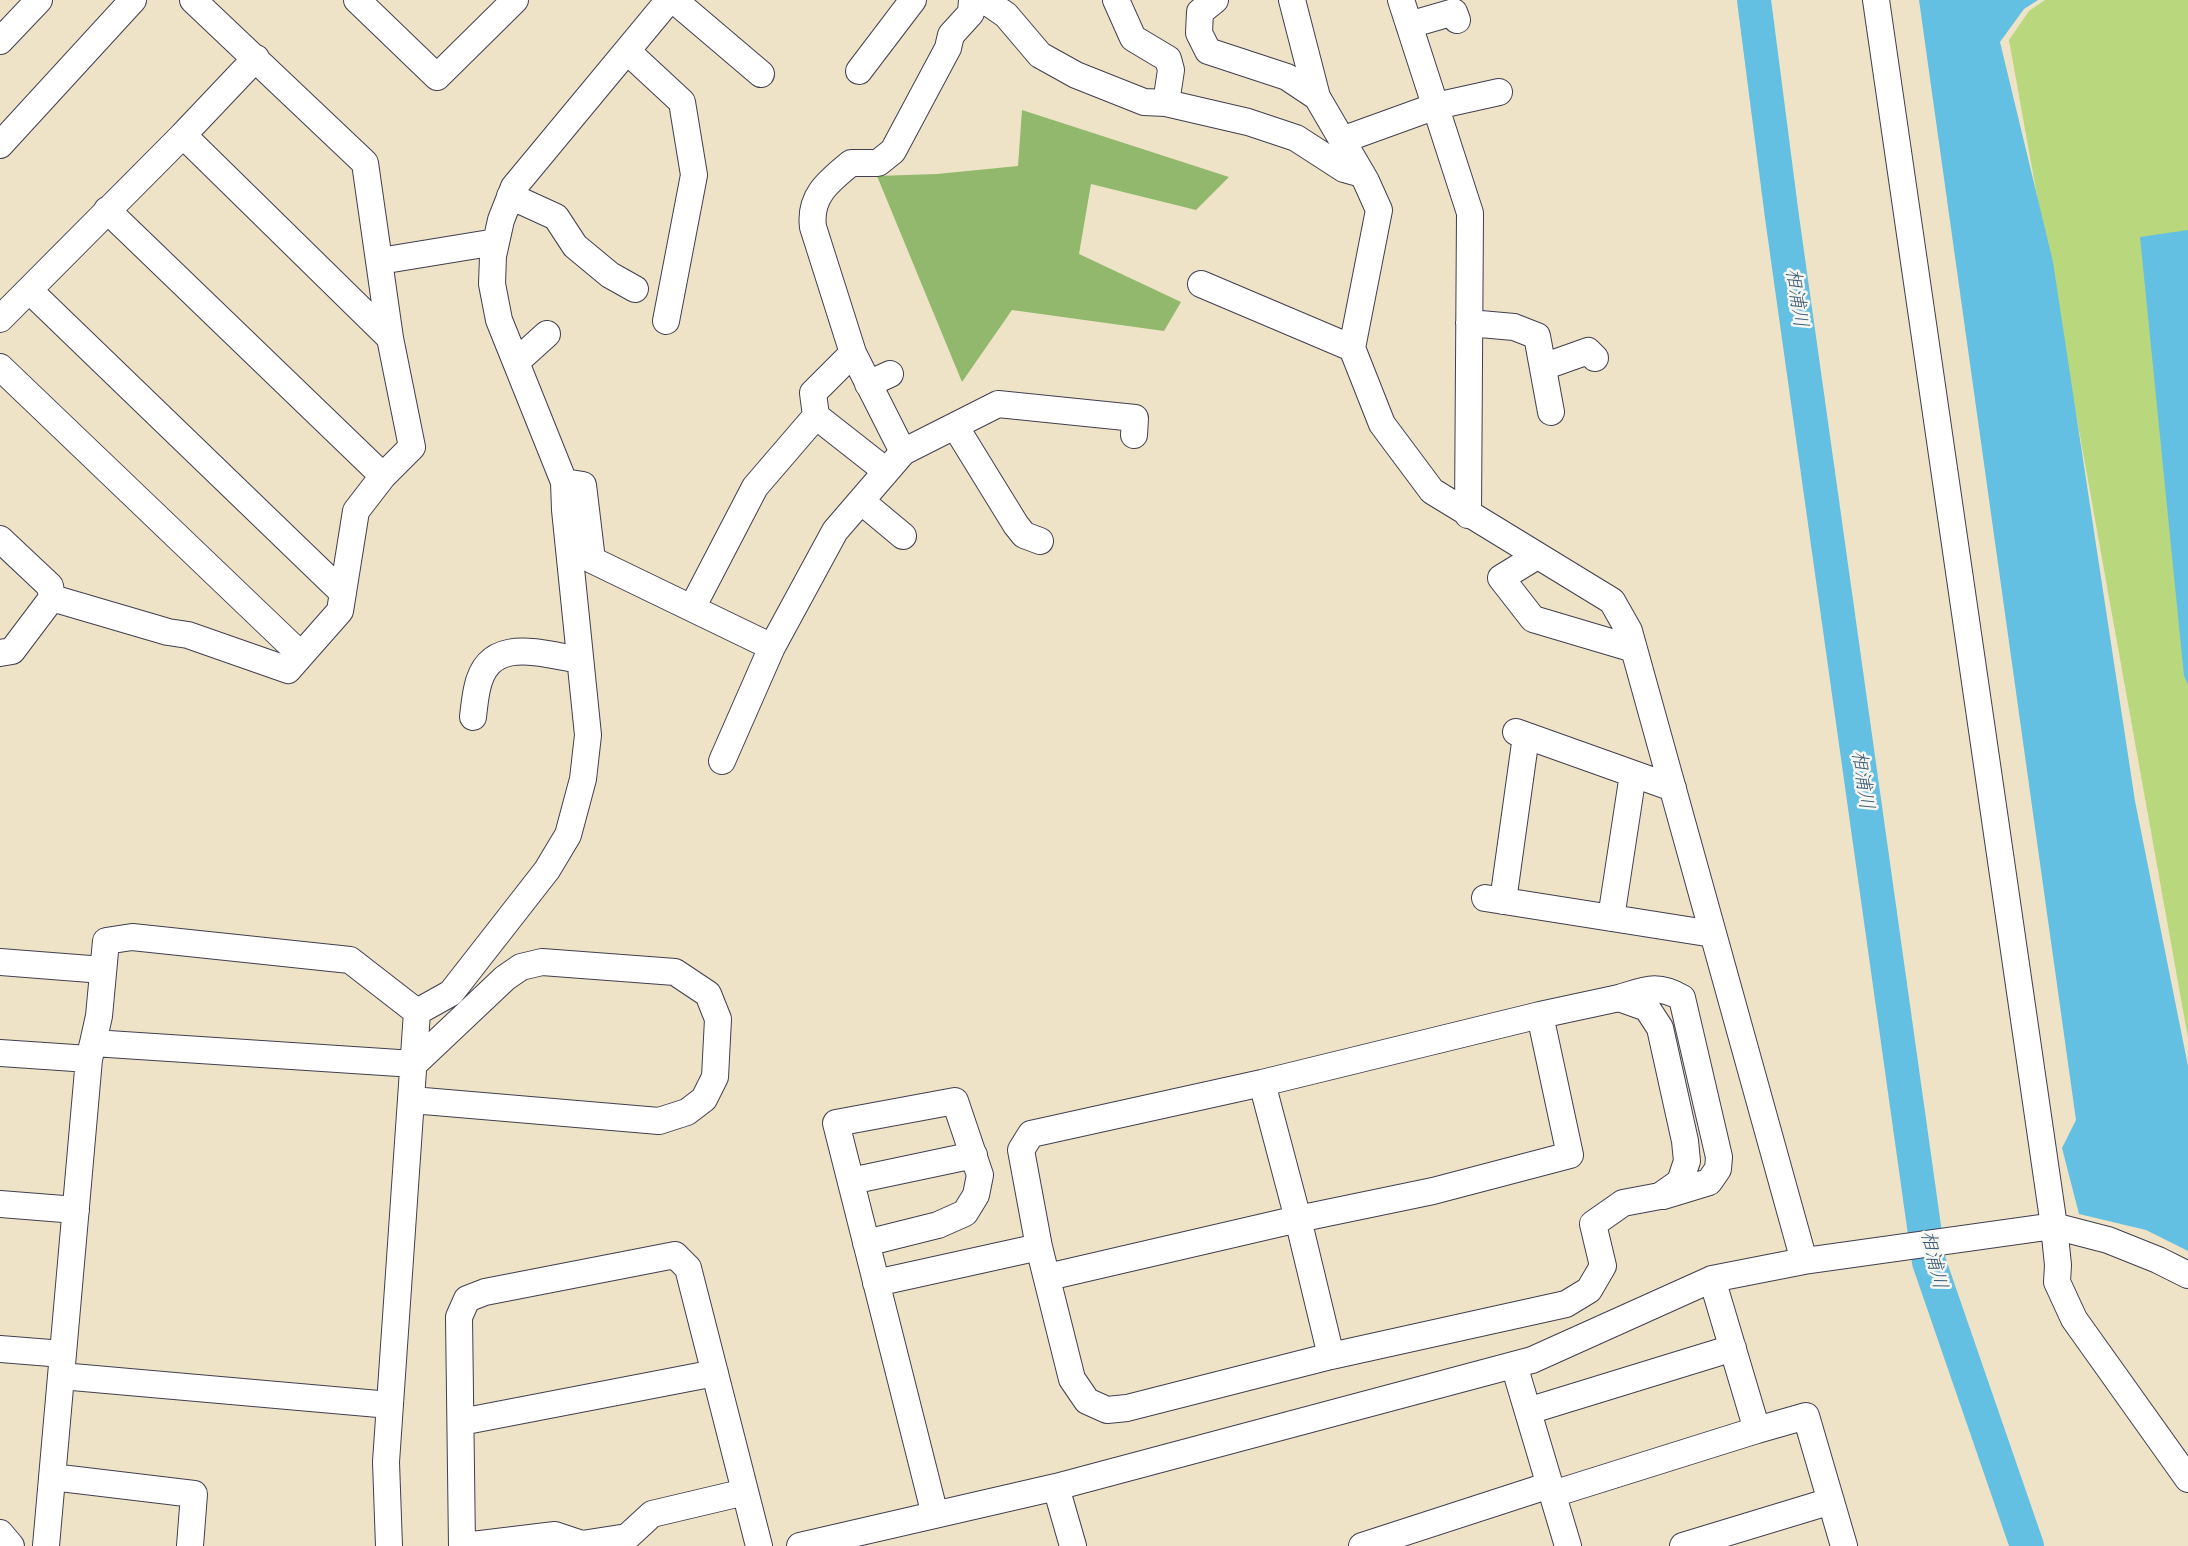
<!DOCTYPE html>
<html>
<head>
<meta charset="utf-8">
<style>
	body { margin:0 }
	canvas { display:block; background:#eee3c6 }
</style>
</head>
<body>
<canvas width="2188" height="1546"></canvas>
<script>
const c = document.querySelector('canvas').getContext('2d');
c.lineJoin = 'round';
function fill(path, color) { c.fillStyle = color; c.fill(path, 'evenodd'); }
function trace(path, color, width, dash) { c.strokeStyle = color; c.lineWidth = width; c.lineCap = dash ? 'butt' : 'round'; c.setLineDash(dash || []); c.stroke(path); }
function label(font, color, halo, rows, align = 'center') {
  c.font = font + ' "Balsamiq Sans","Klee One",sans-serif'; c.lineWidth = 5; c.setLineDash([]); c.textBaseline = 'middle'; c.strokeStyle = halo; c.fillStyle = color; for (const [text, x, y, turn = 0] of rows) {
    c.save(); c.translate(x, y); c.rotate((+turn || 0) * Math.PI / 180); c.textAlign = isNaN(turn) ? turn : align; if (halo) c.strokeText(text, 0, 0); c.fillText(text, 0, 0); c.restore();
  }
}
const green = new Path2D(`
	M2045,0H2188V1038L2009,40L2029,11Z`);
const forest = new Path2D(`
	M1022,110L1229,177L1196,210L1091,184L1079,254L1181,302L1164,331L1012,310L962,382L877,176L937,174L1018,166Z`);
const water = new Path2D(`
	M1919,0H2038L2024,9L2000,42L2053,262L2135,801L2188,1066V1251L2146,1230L2079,1214L2062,1148L2076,1120Z
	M2188,230V685L2184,676L2140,237Z`);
const river = new Path2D(`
	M1754,0L1782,217L1929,1262L2027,1546`);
const minor = new Path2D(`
	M357,0L437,77L515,0
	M674,0L761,74
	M976,0L990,4L1006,15L1040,55L1076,75L1144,102L1166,103L1248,122L1296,138L1344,169L1362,174
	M1116,0L1133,38L1168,59L1171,70L1166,103
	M1215,0L1200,12L1199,33L1208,51L1287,77L1317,97L1366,181L1379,210L1352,348L1382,424L1432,491L1612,601L1629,631L1804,1261
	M1292,0L1317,97
	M1401,0L1470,213L1468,515
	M1876,0L2054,1226L2058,1265L2057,1282L2074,1319L2188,1479
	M1409,25L1454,12L1457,20
	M0,41L39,0
	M627,51L682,102L694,175L666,321
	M859,71L913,0
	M183,135L390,338
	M1342,140L1436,106L1499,92
	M0,145L133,0
	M510,196L556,217L575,246L610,275L635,289
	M107,210L383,476
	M380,261L496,242
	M1201,284L1352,348
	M29,290L343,593
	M0,319L183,135L256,58
	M1469,323L1514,327L1537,336L1551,412
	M853,353L903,452
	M516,362L547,334
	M0,367L300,654
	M1543,367L1588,351L1595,358
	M868,384L890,374
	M816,416L813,393L853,353L813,227C809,196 829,181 851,163H878L893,151L948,48L951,35L971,13L972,0
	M955,426L1016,525L1024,535L1040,541
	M564,482L583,485L592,560L772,647L722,761
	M861,501L903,536
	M0,539L50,586L52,598L12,651L0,653
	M1537,556L1501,578L1533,619L1634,649
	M52,598L168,632L188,635L288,670L340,611L356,511L383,476L412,447L390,338L365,163L193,0
	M692,608L755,487L816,416L886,471
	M772,647L835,531L903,452L998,404L1135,418L1134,435
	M473,717C474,708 475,698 477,689C488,634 541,654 580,660
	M1516,732L1673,788
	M1485,898L1713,934
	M1503,901L1526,736
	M1611,918L1633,774
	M0,962L103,970
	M1619,998L1647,1008L1660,1028L1685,1141L1687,1161L1680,1182L1660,1196L1623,1203L1593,1224L1603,1266L1589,1290L1566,1304L1331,1356L1127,1408L1107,1410L1087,1401L1072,1379L1039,1247L1021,1150L1031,1134L1262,1083L1540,1015Z
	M1619,998C1645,990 1657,983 1682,998L1719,1157L1718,1169L1709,1182L1663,1196
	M93,1043L99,1016L106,941L132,937L350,960L417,1012
	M0,1053L89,1059
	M1262,1083L1298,1219L1331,1356
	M851,1181L974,1155
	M0,1204L76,1210
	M866,1243L938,1225L965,1213L976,1195L980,1175L955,1101L836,1123L935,1515
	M1048,1277L1298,1219L1433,1191L1570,1155L1540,1015
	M876,1283L1039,1247
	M0,1349L63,1354
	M1514,1365L1568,1546
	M61,1376L390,1405
	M1528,1411L1733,1348
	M461,1422L715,1373
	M1757,1430L1806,1416L1844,1546
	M52,1477L194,1494L190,1546
	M1056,1487L1073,1546
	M1553,1494L1757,1430L1712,1279
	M0,1533L11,1546
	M46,1546L89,1059L93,1043L414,1064L505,978L521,967L542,962L675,972L708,994L718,1019L715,1077L704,1099L687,1112L659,1121L412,1100
	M389,1546L386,1462L417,1012L451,993L547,870L568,835L583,779L588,735L565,510L564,482L499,320L492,284L493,256L501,220L514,187L669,0
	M462,1546L459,1317L467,1299L485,1292L675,1255L688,1268L759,1546
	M464,1546L555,1535L582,1544L627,1537L652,1514L745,1492
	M800,1546L1056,1487L1532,1360L1712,1279L1804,1261L2054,1226L2108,1240L2158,1260L2188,1275
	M1362,1546L1550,1485
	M1683,1546L1831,1501`);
const waterNames = [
	["相浦川",1796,298,82],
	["相浦川",1862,780,82],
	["相浦川",1933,1260,77]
];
fill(green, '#b9d87e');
fill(forest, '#92b86d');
fill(water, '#64c0e2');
trace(river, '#64c0e2', 34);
trace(minor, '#413f50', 28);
trace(minor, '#fff', 26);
label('italic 20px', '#395975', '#f6f6f2', waterNames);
</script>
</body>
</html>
